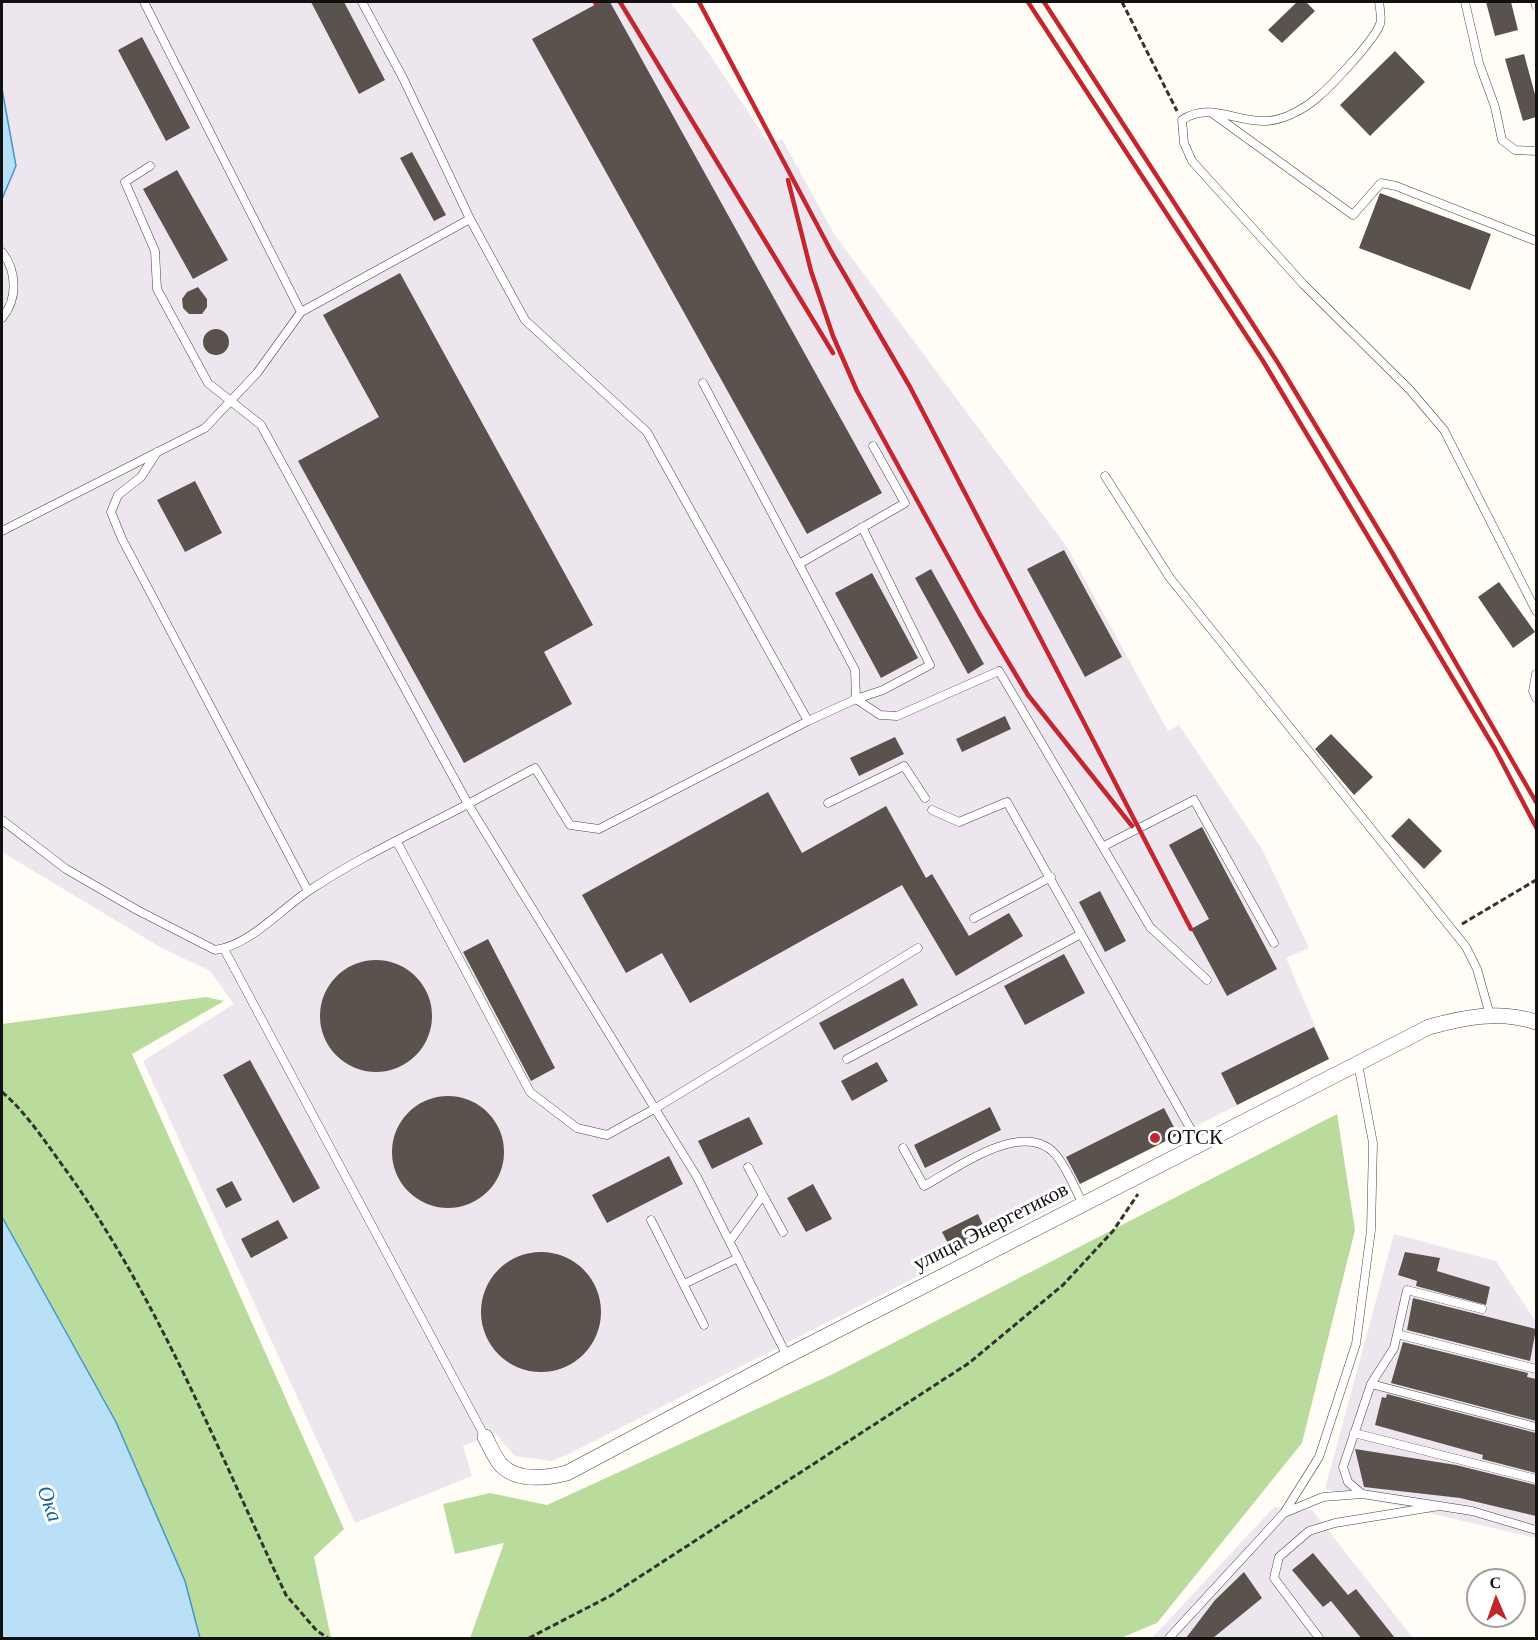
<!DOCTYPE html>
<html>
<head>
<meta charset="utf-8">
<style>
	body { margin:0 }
	#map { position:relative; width:1538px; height:1640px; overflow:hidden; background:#fffdf5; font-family:"Libre Baskerville",serif }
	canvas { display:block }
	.frame { position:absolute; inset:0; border:3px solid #111; pointer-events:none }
	.north { position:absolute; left:1466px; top:1568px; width:60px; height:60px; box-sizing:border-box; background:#fff; border:2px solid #a0a0a0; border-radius:50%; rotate:358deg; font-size:16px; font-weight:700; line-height:24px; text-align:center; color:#111 }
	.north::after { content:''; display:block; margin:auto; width:21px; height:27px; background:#c4262e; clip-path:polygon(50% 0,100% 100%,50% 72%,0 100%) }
</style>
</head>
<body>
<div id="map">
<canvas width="1538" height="1640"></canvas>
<div class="frame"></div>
<div class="north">С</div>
</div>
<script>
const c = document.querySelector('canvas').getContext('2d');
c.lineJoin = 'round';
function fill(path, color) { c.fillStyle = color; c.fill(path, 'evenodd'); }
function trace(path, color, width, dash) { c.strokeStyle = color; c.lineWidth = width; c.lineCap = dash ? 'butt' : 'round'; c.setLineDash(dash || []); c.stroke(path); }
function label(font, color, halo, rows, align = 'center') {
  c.font = font + ' "Libre Baskerville",serif'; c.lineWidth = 6; c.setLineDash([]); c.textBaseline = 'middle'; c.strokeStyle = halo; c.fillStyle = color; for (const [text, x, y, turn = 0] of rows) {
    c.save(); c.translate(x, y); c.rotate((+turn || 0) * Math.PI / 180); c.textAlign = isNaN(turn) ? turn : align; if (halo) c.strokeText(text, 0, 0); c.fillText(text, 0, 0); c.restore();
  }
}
const industrial = new Path2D(`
	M2,2H670L702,43L770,145L782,139L834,234L1067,547L1168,731L1179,725L1263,851L1309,948L1286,958L1329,1059L1068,1190L1072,1198L1006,1231L998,1217L983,1224L988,1236L953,1253L948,1245L929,1254L930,1270L567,1455L551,1461L515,1456L495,1433L463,1446L472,1476L355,1523L143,1061L234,1004L210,971L160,947L2,852Z
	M1394,1234L1496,1261L1536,1322V1538L1325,1489Z
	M1274,1507L1312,1510L1413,1638H1152Z`);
const forest = new Path2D(`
	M206,997L224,1001L132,1054L344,1529L314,1557L331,1638H200L185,1581L116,1422L2,1217V1024Z
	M1337,1114L1355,1230L1302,1443L1157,1623L1121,1638H470L504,1543L455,1554L443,1504L490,1493L547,1505L833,1374Z`);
const water = new Path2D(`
	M2,89L16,166L2,199Z
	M2,1217L116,1422L185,1581L200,1638H2Z`);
const building = new Path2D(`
	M311,2H344L385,80L359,94Z
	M600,2H610L882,493L807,534L532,39Z
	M1297,2H1306L1315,11L1282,43L1268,30Z
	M1486,2H1511L1518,30L1495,36Z
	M142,37L190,128L166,141L118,50Z
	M1395,51L1425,82L1370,136L1340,105Z
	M1524,54L1536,98V117L1523,121L1505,59Z
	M412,152L446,215L434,221L400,158Z
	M177,170L228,260L193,279L143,189Z
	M1380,193L1491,234L1470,290L1359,248Z
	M400,273L593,625L544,652L572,704L464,763L298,461L379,417L323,315Z
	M198,287L207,299V307L202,314H189L183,308L182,299L187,292Z
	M203 342a13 13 0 1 1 26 0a13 13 0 1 1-26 0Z
	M195,481L222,533L185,552L157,500Z
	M1064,550L1122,657L1085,677L1027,569Z
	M931,569L984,664L968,674L915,578Z
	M872,573L918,658L881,678L835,593Z
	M1499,582L1535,632L1513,648L1478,597Z
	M1005,716L1011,729L962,752L956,739Z
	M1331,734L1373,777L1354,795L1315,749Z
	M895,737L904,754L859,776L850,758Z
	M768,792L802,853L886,806L926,878L932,874L969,936L1009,913L1023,936L956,976L902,885L690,1003L662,953L626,973L582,895Z
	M1409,818L1442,851L1424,869L1391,836Z
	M1202,827L1277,969L1227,996L1191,929L1209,919L1169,845Z
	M1100,891L1126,941L1105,952L1079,902Z
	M488,939L555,1068L531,1081L463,952Z
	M1064,954L1085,993L1025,1025L1004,986Z
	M320 1016a56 56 0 1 1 112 0a56 56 0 1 1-112 0Z
	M903,978L918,1005L834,1050L819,1023Z
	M1314,1027L1329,1059L1237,1105L1221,1073Z
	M250,1060L320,1188L293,1203L223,1075Z
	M877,1062L888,1081L852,1101L841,1081Z
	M392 1152a56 56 0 1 1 112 0a56 56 0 1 1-112 0Z
	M990,1107L1001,1130L925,1168L914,1145Z
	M1164,1108L1178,1135L1080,1184L1066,1157Z
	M749,1117L763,1144L712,1169L698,1141Z
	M669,1156L683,1184L607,1223L592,1195Z
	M232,1181L242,1200L226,1208L216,1189Z
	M813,1184L832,1219L806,1232L787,1198Z
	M978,1214L988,1236L953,1253L942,1232Z
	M278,1220L288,1238L251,1258L241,1239Z
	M481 1312a60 60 0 1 1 120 0a60 60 0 1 1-120 0Z
	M1405,1252L1440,1258L1437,1271L1490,1287L1486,1305L1416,1286L1417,1281L1398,1275Z
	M1413,1298L1536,1329L1530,1361L1407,1330Z
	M1403,1342L1528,1373L1527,1377L1536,1379V1421L1391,1383Z
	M1387,1394L1536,1433V1473L1482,1459L1483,1455L1375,1425L1382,1397L1386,1398Z
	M1355,1449L1456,1465L1536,1485V1516L1460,1498L1364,1487Z
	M1313,1553L1348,1595L1356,1589L1395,1638H1361L1331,1601L1323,1607L1292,1570Z
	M1244,1572L1262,1598L1213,1638H1186L1215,1600Z`);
const path = new Path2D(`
	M1122,2L1177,111
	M1462,924L1536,880
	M2,1092C27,1113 48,1146 68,1173C160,1302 219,1453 286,1595L317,1631L328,1638
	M529,1638L610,1596L969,1363L1063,1285L1113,1231L1138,1194`);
const service = new Path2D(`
	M144,2L301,312
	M362,2L403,78L470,219L525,320L647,432L808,721
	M1379,2C1380,9 1382,18 1380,24C1374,41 1332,85 1317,98C1304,109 1284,120 1267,121C1237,123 1210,101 1182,120L1184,143L1192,161L1304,285L1410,390L1444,430L1536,611
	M1465,2L1479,63L1495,107L1502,140L1515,150L1536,151
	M1535,2L1536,6
	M1212,113L1353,215L1381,183L1396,186L1536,241
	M150,166L125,182L155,251L157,289L208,383L261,425L468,804L535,768L570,825L599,829L808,721L856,699L880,715L897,716L999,671L1150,927L1207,980
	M2,252C17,271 18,299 2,318
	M703,383L855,670L856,699L883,690L930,665L862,527
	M157,452L141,477L118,495L111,512L122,539L308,891
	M1105,476L1170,578L1466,947L1477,969L1490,1015
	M2,531L205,428L257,373L301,312L470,219
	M799,564L905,503L873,446
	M1536,674L1533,691L1536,698
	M828,803L904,766L925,798
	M932,810L959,822L1007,802L1199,1144
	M2,820L66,869L137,910L215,950C250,945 279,911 307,892C357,858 415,832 468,804L697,1177L787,1356
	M397,842L530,1092L577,1128L607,1135L656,1108L918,948
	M1104,846L1194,800L1274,943
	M974,918L1051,877
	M224,949L485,1437
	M847,1059L1081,934
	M903,1148L924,1186C957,1168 1029,1114 1059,1159C1069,1173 1075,1189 1083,1204
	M763,1195L783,1232
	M651,1220L704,1325
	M730,1241L763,1195L748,1167
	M684,1284L738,1258
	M1397,1334L1536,1369
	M1371,1384L1536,1427
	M1354,1433L1536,1479
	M1362,1494L1348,1482L1343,1467L1371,1384L1394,1348L1407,1290L1482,1309
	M1284,1513L1323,1497L1362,1494L1472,1511L1536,1530
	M1169,1638L1284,1513L1319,1457L1356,1344L1371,1230L1373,1143L1358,1064
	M1319,1638L1274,1578L1279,1557L1309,1531L1335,1523L1439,1506`);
const minor = new Path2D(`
	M485,1437C490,1446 495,1459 502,1466C519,1482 547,1478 567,1473L787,1356L1429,1027C1465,1017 1500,1010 1536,1022`);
const rail = new Path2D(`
	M595,2L596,4
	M620,2L833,353
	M699,2L832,253L910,387L1191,929
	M1028,2L1263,361L1495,749L1536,827
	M1044,2L1278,363L1393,554L1536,802
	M788,180L811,271L833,336L857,391L979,613L1028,695L1132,826`);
const markers = [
	[1155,1138,6,"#c4262e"]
];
const poiNames = [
	["ОТСК",1167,1138]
];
const streetNames = [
	["улица Энергетиков",991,1227,-27]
];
const waterNames = [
	["Ока",49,1504,70]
];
fill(industrial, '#eee6ef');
fill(forest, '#b9dc9c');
fill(water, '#b9e0f7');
trace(water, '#3f96cf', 1.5);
fill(building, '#5a524d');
trace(service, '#444', 9);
trace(minor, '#444', 16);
trace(path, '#333', 3, [6, 3]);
trace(service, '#fff', 8);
trace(minor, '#fff', 15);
trace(rail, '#c4262e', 4.5);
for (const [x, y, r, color] of markers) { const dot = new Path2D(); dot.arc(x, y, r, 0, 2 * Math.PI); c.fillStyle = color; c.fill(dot); trace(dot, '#fff', 2); }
label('21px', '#111', '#fff', poiNames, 'left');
label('21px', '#111', '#fff', streetNames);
label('italic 22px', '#1768a6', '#fff', waterNames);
</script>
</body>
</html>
